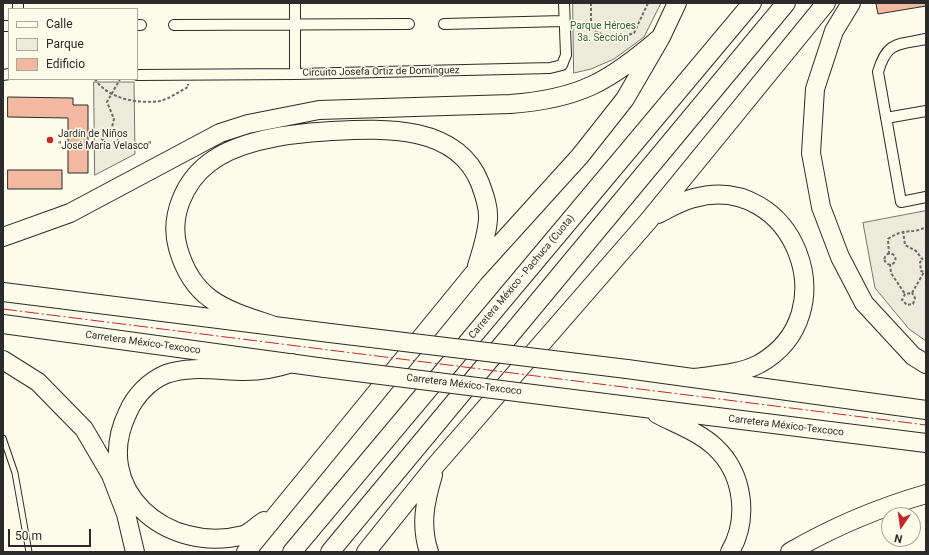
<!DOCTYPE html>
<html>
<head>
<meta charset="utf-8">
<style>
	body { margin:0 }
	#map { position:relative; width:929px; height:555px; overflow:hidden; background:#fdfbea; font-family:Roboto,sans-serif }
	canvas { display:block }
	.frame { position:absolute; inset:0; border:4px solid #2b2b2b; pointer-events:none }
	.legend { position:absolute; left:8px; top:8px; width:130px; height:72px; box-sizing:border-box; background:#fdfbea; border:1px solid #a9a89e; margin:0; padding:5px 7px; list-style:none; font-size:12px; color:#2b2b2b }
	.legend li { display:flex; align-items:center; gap:8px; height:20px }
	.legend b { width:20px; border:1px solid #a9a89e }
	.north { position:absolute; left:881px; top:507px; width:40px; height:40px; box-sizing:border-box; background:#fdfbea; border:1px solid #a9a89e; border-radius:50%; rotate:193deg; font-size:11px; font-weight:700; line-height:16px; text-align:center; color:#2b2b2b }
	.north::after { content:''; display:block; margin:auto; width:14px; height:18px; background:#c62828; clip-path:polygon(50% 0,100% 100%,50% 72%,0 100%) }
	.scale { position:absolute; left:8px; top:529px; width:83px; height:18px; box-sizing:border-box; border:2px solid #2b2b2b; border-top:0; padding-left:5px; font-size:12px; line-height:14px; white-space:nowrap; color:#2b2b2b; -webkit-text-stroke:3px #fdfbea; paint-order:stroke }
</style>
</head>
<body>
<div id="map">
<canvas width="929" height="555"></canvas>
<div class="frame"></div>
<ul class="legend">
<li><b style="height:5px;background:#fdfbea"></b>Calle</li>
<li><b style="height:11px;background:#ecebdb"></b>Parque</li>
<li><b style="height:11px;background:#f2b8a0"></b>Edificio</li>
</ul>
<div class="north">N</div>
<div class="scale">50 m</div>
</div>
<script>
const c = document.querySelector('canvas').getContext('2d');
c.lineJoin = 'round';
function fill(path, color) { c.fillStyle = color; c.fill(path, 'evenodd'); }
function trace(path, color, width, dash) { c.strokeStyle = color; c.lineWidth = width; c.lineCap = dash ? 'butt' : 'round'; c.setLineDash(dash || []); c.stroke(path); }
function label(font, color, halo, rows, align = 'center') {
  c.font = font + ' Roboto,sans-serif'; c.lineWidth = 3; c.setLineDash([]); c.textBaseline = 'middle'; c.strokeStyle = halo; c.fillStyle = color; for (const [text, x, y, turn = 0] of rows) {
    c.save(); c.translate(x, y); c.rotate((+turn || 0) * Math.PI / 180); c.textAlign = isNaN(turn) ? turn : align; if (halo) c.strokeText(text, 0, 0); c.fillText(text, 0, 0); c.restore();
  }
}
const green = new Path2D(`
	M573,3H661L644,37L614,59L591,69L574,73Z
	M94,82H134L135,154L95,175Z
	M926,211V341L909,329L875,288L863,223Z`);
const building = new Path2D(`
	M926,3V6L878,14L876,4Z
	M8,97L73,98V105H88V173H68V118L8,117Z
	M8,170H62V189H8Z`);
const path = new Path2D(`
	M591,3V28C602,38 621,38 634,33L648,3
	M95,79C108,99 137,104 160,101C169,99 180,91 188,87V84
	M105,131H117L118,141L108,146L102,139Z
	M111,131L114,119L107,102L120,79
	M903,231L905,245L916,251L923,260L920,262L921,271L924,272L912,293L905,294L902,300L907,305L913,304L915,298L912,293
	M884.5 259a5.5 5.5 0 1 1 11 0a5.5 5.5 0 1 1-11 0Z
	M889,254L888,239C905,227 911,235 926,227
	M890,264L891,273L905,294`);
const lane = new Path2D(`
	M3,438L15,473L29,552`);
const street = new Path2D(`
	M295,3V74
	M18,9V3
	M444,24L564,21
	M137,25H141
	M174,25L409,24
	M3,26H9
	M926,39C897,45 887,41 878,72L901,202L926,197
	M3,75L9,74
	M137,75L295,74L550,68L562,65L566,55L564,3
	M886,118L926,111`);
const highway = new Path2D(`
	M851,3L834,31L815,89L811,153L821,207L840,257L864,303L913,356L926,364
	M658,214C670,208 681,201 694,198C793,171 849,314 759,364C740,374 715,375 694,378
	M3,237L70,213L220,133L248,124L319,110L510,104C579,99 609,82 661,37
	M3,292L330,333
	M3,324L325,368
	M275,326C227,310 193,302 178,248C169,217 184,182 209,163C240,139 294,133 332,131C385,128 457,125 480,183C484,194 489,207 488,219C487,235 482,250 477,266
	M3,360L38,382L84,429L111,475L126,514L135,552
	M627,369L926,410
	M605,403L926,443
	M657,414C676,424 699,432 715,447C744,474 749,519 730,552
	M264,521C258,525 251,532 244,535C166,555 90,489 128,412C135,396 149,381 166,374C191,365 219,371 245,371C261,371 277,368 292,363
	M246,552L474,273L580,156L625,99L661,37L677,3
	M292,552L752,3
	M330,552L786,3
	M366,552L435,466L649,220L826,3
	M429,552C420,525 425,502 433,475
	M790,552C833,527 878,508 926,494`);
const highwayBridge = new Path2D(`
	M330,333L627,369
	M325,368L605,403`);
const power = new Path2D(`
	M3,309L926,425`);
const markers = [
	[50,140,4,"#c62828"]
];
const parkNames = [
	["Parque Héroes",603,26],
	["3a. Sección",603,38]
];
const streetNames = [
	["Circuito Josefa Ortiz de Domínguez",381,72,-1],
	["Carretera México - Pachuca (Cuota)",522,277,-50],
	["Carretera México-Texcoco",143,343,8],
	["Carretera México-Texcoco",464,385,7],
	["Carretera México-Texcoco",786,426,7]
];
const poiNames = [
	["Jardín de Niños",58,134],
	["\"José María Velasco\"",58,146]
];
fill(green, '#ecebdb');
trace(green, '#74746e', 1);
fill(building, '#f2b8a0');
trace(building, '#2b2b2b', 1);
trace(lane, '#2b2b2b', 7);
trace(street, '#2b2b2b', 12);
trace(highway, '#2b2b2b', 20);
trace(path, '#6a6964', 2, [3, 2]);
trace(lane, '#fdfbea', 5);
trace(street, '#fdfbea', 10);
trace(highway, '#fdfbea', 18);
trace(highwayBridge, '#2b2b2b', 20, []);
trace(highwayBridge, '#fdfbea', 18);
trace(power, '#c62828', 1, [14, 3, 2, 3]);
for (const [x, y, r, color] of markers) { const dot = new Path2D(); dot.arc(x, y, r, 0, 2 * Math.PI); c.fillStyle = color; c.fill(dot); trace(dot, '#fdfbea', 1.5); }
label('10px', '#34623c', '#fdfbea', parkNames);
label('10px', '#2b2b2b', '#fdfbea', streetNames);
label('10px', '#2b2b2b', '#fdfbea', poiNames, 'left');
</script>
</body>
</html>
